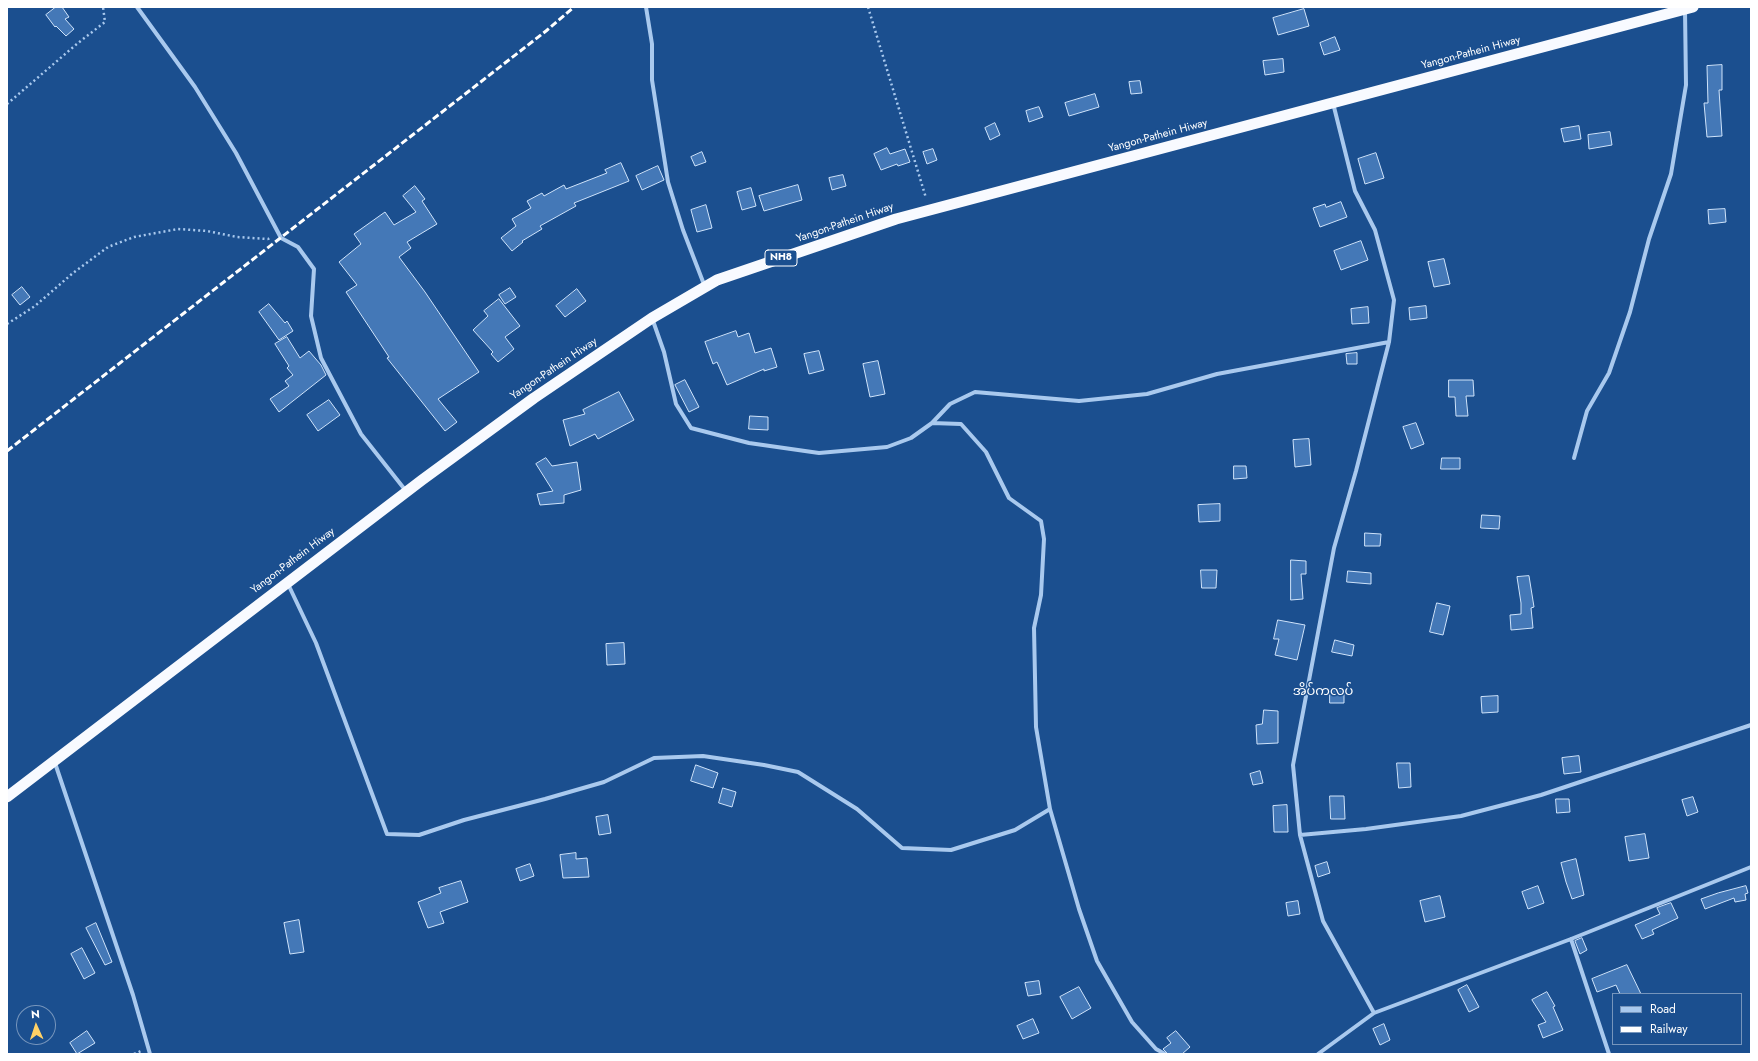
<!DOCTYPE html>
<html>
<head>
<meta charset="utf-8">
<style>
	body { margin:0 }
	#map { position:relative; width:1758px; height:1061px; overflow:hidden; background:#1b4f8f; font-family:Jost,sans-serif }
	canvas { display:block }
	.frame { position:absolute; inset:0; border:8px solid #fff; pointer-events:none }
	.legend { position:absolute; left:1612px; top:993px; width:130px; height:52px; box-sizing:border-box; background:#1b4f8f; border:1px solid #7695bc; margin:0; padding:5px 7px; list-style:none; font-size:12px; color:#fff }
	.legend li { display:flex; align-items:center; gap:8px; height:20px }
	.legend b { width:20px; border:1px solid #7695bc }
	.north { position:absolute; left:16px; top:1005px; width:40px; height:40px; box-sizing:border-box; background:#1b4f8f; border:1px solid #7695bc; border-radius:50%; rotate:357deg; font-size:11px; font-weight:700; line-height:16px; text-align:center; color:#fff }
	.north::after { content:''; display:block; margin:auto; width:14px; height:18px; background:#ffd166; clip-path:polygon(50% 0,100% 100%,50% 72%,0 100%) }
</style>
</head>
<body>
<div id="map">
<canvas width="1758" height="1061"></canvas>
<div class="frame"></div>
<ul class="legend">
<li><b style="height:5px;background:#a9c9ee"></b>Road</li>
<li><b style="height:5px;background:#fff"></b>Railway</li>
</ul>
<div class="north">N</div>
</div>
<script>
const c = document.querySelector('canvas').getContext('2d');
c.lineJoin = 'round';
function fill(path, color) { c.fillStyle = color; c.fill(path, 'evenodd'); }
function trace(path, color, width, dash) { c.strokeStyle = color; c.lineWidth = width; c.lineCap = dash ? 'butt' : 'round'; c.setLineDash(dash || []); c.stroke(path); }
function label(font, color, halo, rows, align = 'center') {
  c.font = font + ' Jost,"Noto Sans Myanmar",sans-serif'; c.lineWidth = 3; c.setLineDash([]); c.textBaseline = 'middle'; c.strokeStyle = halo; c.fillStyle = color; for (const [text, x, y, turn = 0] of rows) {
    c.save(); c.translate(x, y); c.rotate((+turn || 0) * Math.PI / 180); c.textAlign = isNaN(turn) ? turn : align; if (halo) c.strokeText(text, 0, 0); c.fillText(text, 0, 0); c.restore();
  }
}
const building = new Path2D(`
	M56,7H62L69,17L65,19L74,29L66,36L56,26L55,27L46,15Z
	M1304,9L1309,26L1278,35L1273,18Z
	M1335,37L1340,50L1324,55L1320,43Z
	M1283,59L1284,72L1265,75L1263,61Z
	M1722,65V90H1719L1722,136L1707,137L1704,103H1708L1707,66Z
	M1140,81L1142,93L1131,94L1129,82Z
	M1095,94L1099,107L1069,116L1065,103Z
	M1039,107L1043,117L1029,122L1026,111Z
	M995,123L1000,135L990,140L985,128Z
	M1579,126L1581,139L1564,142L1561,129Z
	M1610,132L1612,145L1589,149L1588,135Z
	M887,148L890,154L905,149L910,162L898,166L897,164L881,170L874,154Z
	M933,149L937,160L927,164L923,152Z
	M702,152L706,162L695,166L691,157Z
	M1376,153L1384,178L1365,184L1358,159Z
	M621,163L629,181L574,203L576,206L540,226L542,229L522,241L523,242L512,251L501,238L516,226L512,219L531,208L527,201L542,193L544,196L564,185L566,189L607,173L605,170Z
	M658,166L664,180L642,190L636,176Z
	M843,175L846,186L832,190L829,178Z
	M798,185L802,200L764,211L759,196Z
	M415,186L425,199L422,201L437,224L407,242L411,248L399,257L425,292L479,372L438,399L457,422L445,431L387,358L389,357L346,292L357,285L339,262L361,244L354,234L385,212L394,225L416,212L403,196Z
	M751,188L756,206L742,210L737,192Z
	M1341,202L1347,217L1320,227L1313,208L1325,204L1326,207Z
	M706,205L712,228L697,232L691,210Z
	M1725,209L1726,222L1709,224L1708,210Z
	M1361,241L1368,260L1341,270L1334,251Z
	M1444,259L1450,284L1434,287L1428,262Z
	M22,287L30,297L20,305L12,295Z
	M510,288L516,297L505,304L499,295Z
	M577,289L586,301L565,317L556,306Z
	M499,299L520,326L505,337L514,349L498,362L491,354L493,352L473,330L488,316L484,311Z
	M269,304L285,323L287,321L293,331L279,340L259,312Z
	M1426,306L1427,318L1410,320L1409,308Z
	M1368,307L1369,323L1352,324L1351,309Z
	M736,331L738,337L749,333L755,353L771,348L777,367L764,371V369L727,385L717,362L713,364L705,342Z
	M287,337L300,358L309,351L321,365L326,375L279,412L270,399L289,386L285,381L293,375L287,368L289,366L275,344Z
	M819,351L824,370L809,374L804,354Z
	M1357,353V364H1347L1346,354Z
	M878,361L885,394L870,397L863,364Z
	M685,380L699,407L689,412L675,385Z
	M1449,380H1473L1474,396H1466L1468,416H1456L1455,397H1449Z
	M619,392L634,420L598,439L595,434L570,446L563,420L585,414L583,410Z
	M329,400L340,415L318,431L307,415Z
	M750,416L768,417V430L749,429Z
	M1416,423L1424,444L1411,449L1403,427Z
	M1309,439L1311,465L1295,467L1293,440Z
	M546,458L552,466L577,462L581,490L564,495V503L540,505L537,494L553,491L536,464Z
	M1442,458H1460V469H1441Z
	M1234,466H1246L1247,478L1234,479Z
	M1220,504V521L1199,522L1198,505Z
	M1482,515L1500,516L1499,529L1481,528Z
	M1365,533L1381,534L1380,546H1365Z
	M1291,560L1306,561V574H1301L1303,599L1291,600Z
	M1201,570H1217L1216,588H1202Z
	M1348,571L1371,573V584L1347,582Z
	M1529,576L1534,607L1531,608L1533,628L1511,630L1510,615L1521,614V603L1517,577Z
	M1437,603L1450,606L1443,635L1430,632Z
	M1278,620L1305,625L1297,660L1275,655L1279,639H1274Z
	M1335,640L1354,645L1352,656L1332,652Z
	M624,643L625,664L607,665L606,644Z
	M1330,689H1344V703H1330Z
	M1498,696V712L1482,713L1481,697Z
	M1264,710L1278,711V743L1257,744L1256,725L1262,724Z
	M1579,756L1581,772L1564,774L1562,758Z
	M1397,763H1410L1411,787L1399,788Z
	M696,765L718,773L713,788L691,781Z
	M1260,771L1263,783L1253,785L1250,774Z
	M723,788L736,792L732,807L719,803Z
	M1330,796H1344L1345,819H1331Z
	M1693,797L1698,812L1687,816L1682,800Z
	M1556,799H1569L1570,812L1557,813Z
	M1287,805L1288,832H1274L1273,806Z
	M608,815L611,833L599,835L596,817Z
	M1645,834L1649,858L1629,861L1625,837Z
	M576,853V859L587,858L589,877L563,878L560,855Z
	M1576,859L1584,895L1572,899L1566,882L1561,863Z
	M1327,862L1330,873L1318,877L1315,866Z
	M530,864L534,876L520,881L516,869Z
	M461,881L468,902L440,912L444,923L428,928L418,902L441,893L439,888Z
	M1538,886L1544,903L1528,909L1522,892Z
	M1746,886L1748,893L1745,894L1746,900L1735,902L1734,898L1705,909L1701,899L1718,893Z
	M1440,896L1445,917L1425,922L1420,901Z
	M1298,901L1300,914L1288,916L1286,903Z
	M1671,903L1678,918L1652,930L1654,934L1642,939L1635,925L1660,914L1657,908Z
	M299,920L304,952L290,954L284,923Z
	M96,923L112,962L105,965L86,928Z
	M1582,938L1587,950L1580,954L1575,941Z
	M82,948L95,973L84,979L71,954Z
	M1627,965L1641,994H1620L1616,985L1597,992L1592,979Z
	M1039,981L1041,994L1028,996L1025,983Z
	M1467,985L1479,1007L1469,1012L1458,990Z
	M1079,987L1091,1008L1072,1019L1060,997Z
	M1547,992L1555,1006L1553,1007L1563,1030L1543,1038L1538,1025L1546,1022L1532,1000Z
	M1033,1019L1039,1033L1023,1039L1017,1026Z
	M1384,1024L1390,1040L1380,1045L1373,1029Z
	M87,1031L95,1043L77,1054L70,1043Z
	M1176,1031L1190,1047L1182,1054H1168L1163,1049L1171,1043L1167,1038Z`);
const path = new Path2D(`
	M868,7L926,198
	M7,104L78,43L105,22L103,7
	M7,324L35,306L73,273L108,247L134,237L178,229L207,231L237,237L268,239L272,237
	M134,1054L141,1051`);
const minor = new Path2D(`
	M137,7L195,87L236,153L281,238L298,247L314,269L311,316L321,358L361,434L406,491
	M646,7L652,44V80L668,182L683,230L705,287
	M1333,103L1355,191L1375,230L1394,300L1389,342L1356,471L1334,548L1293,765L1300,835L1323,921L1374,1013
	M652,318L664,352L676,404L691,428L749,443L819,453L887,447L911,438L932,423L961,424L986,452L1009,498L1041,521L1044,539L1041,595L1034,628L1036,727L1050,809L1079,909L1097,961L1132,1022L1156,1049L1165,1054
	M932,423L950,404L975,392L1079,401L1147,394L1217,374L1389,342
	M1574,458L1587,411L1609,373L1630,312L1649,239L1671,174L1686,85L1685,10
	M288,584L316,643L387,834L419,835L464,820L545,799L604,782L654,758L703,756L764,765L798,772L857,809L902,848L951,850L1015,830L1050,809
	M55,763L133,995L150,1054
	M1300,835L1366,829L1461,816L1541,795L1751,725
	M1571,939L1609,1054
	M1318,1054L1374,1013L1571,939L1751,867`);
const trunk = new Path2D(`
	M7,797L422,480L534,398L652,318L717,280L896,219L1693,7`);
const rail = new Path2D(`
	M7,451L546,31L574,7`);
const shields = [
	[781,258,32]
];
const shieldNames = [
	["NH8",781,258]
];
const streetNames = [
	["Yangon-Pathein Hiway",1471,53,-15],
	["Yangon-Pathein Hiway",1158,136,-15],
	["Yangon-Pathein Hiway",845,223,-19],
	["Yangon-Pathein Hiway",554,369,-34],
	["Yangon-Pathein Hiway",293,561,-37]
];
const quarterNames = [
	["အိပ်ကလပ်",1323,692]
];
fill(building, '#4478b7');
trace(building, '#cfe3fa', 1);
trace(path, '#a9c9ee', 2.5, [2, 3]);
trace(minor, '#a9c9ee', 4);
trace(trunk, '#f8faff', 11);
trace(rail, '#fff', 3, [7, 3]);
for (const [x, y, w] of shields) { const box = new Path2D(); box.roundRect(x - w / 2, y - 8, w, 16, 3); c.fillStyle = '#1b4f8f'; c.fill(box); trace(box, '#fff', 1); }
label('bold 10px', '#fff', null, shieldNames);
label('11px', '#fff', '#1b4f8f', streetNames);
label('13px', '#fff', '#1b4f8f', quarterNames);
</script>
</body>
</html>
